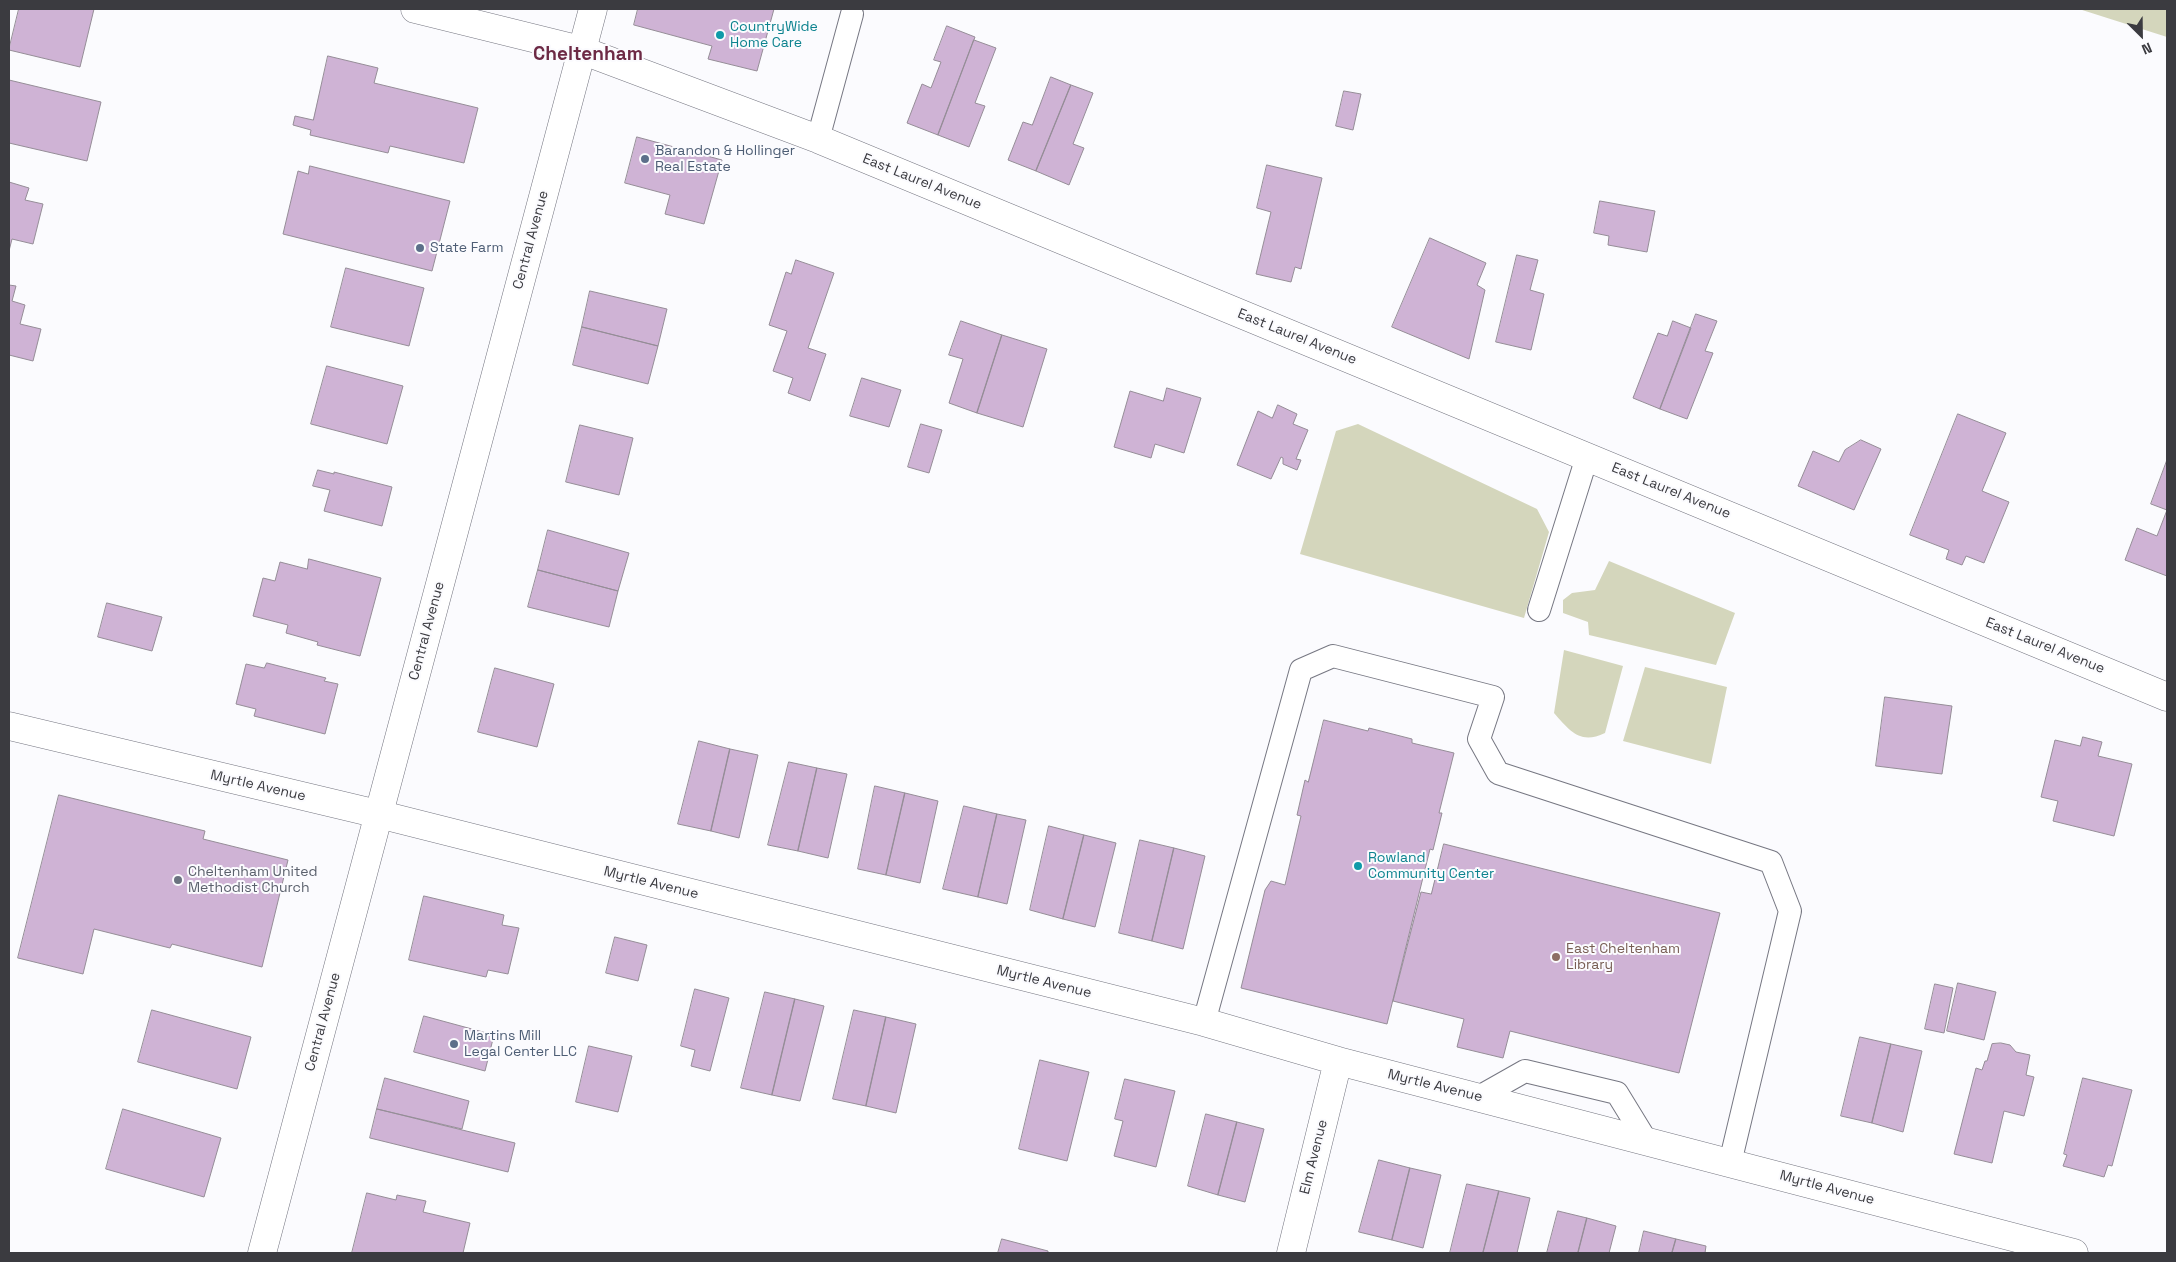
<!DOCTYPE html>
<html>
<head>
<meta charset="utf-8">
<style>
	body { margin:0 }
	#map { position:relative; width:2176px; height:1262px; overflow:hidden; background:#fbfbfe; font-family:"Space Grotesk",sans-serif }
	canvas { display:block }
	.frame { position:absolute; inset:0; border:10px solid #3b3b40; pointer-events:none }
	.north { position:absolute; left:2116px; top:10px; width:50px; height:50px; -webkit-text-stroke:4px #fbfbfe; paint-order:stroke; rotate:157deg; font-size:14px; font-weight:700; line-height:20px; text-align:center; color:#3b3b40 }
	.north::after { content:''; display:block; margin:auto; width:18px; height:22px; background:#3b3b40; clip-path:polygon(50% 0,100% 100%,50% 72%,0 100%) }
</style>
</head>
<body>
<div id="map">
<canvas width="2176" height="1262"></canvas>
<div class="frame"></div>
<div class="north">N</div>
</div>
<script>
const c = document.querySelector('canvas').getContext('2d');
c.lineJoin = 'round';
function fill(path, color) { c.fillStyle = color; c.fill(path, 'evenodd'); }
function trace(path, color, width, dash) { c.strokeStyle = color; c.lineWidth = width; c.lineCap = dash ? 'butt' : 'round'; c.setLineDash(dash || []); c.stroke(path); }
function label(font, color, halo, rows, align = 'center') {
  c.font = font + ' "Space Grotesk",sans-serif'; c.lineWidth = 4; c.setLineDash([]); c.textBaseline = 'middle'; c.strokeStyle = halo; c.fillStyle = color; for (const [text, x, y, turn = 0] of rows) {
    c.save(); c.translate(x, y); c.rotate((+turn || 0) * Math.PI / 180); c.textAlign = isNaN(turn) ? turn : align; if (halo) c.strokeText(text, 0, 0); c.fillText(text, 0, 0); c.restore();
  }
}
const green = new Path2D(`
	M2079,9H2167V37Z
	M1358,424L1537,509L1549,532L1524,618L1300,554L1336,431Z
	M1609,561L1735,613L1716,665L1589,635L1588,622L1563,613V600L1572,593L1595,590Z
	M1564,650L1623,666L1605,733C1580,745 1570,731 1554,713Z
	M1645,667L1727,687L1711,764L1623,741Z`);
const building = new Path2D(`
	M19,9H94L80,67L9,50Z
	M638,9H774L757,71L708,59L712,46L634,25Z
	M947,26L975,37L938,135L907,123L922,84L931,88L941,62L934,60Z
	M974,40L996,48L975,103L985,106L969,147L938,135Z
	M328,56L378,68L374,83L478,108L464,163L390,146L388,153L310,135L311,130L293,125L295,116L313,120Z
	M1051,77L1071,85L1036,171L1008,160L1023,122L1032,125Z
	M9,80L101,102L87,161L9,143Z
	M1071,85L1093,93L1073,144L1084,148L1069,185L1036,171Z
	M1344,91L1361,94L1353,130L1336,126Z
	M637,137L722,160L704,224L665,214L670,195L625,183Z
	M1267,165L1322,178L1301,269L1295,267L1291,282L1256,274L1271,212L1257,208Z
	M310,166L450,201L432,271L283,234L298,171L308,174Z
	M9,182L29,188L25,200L43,204L33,244L12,239L9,251Z
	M1600,201L1655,211L1647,252L1608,245L1609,236L1594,233Z
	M1430,238L1486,263L1477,285L1485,290L1469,359L1392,327Z
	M1517,255L1538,260L1530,290L1544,294L1531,350L1496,342Z
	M796,260L834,273L808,348L826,354L810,401L788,393L793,378L773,371L787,331L769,325L786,272L791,274Z
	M346,268L424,288L409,346L331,327Z
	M9,285L16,286L12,301L25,305L20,324L41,329L33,361L9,355Z
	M590,291L667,309L658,346L582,327Z
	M1696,314L1717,321L1705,351L1713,353L1687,419L1660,409Z
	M961,321L1002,335L977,413L949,403L963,359L949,355Z
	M1673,321L1691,328L1660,409L1633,398L1658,333L1667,336Z
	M582,327L658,346L648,384L573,365Z
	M1002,335L1047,349L1023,427L977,413Z
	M327,366L403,386L387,444L311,424Z
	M862,378L901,390L889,427L850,416Z
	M1167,388L1201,398L1184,453L1155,444L1151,458L1114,447L1130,391L1163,401Z
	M1278,405L1297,414L1293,424L1308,430L1296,459L1301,460L1297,470L1283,464V458L1281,457L1271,479L1237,465L1258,411L1272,418Z
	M1958,414L2006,433L1982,491L2009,502L1984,563L1966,556L1962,565L1946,559L1949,550L1910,535Z
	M921,424L942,430L929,473L908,467Z
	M580,425L633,438L619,495L566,482Z
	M1861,440L1881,449L1854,510L1798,486L1813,451L1839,462L1845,450Z
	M2167,460V576L2125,560L2137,528L2157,536L2167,510L2151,504Z
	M318,470L334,474V472L392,487L382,526L324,511L330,490L313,486Z
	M548,530L629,553L618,591L538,570Z
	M309,559L381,578L360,656L317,645L318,642L286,633L288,625L253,616L263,578L275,581L280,562L307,569Z
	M538,570L618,591L609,627L528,607Z
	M107,603L162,617L152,651L98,637Z
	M267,663L326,678L324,681L338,684L325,734L254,716L256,709L236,704L246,664L264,668Z
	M495,668L554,684L537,747L478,732Z
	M1885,697L1952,706L1942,774L1876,766Z
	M1324,720L1368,731L1369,728L1412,739V743L1454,753L1439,813H1442L1433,850L1430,849L1387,1024L1241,988L1265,890L1271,881L1285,885L1301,816L1297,815L1305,780L1308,782Z
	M2083,737L2102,742L2098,756L2132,764L2114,836L2053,821L2058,801L2041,797L2055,740L2080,746Z
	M699,741L730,749L711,831L678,824Z
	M730,749L758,755L739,838L711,831Z
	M789,762L817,768L798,851L768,845Z
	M817,768L847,774L828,858L798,851Z
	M875,786L905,793L886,875L858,869Z
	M905,793L938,801L920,883L886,875Z
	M59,795L205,831L203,839L288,860L262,967L172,944L170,948L94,929L83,974L18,958Z
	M964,806L997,814L978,897L943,889Z
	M997,814L1026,820L1007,904L978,897Z
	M1049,826L1084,835L1063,919L1030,910Z
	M1084,835L1116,843L1095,927L1063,919Z
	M1140,840L1174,848L1152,941L1119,933Z
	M1444,844L1720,913L1679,1073L1510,1031L1503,1058L1457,1047L1464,1019L1393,1001L1421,892L1431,894Z
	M1174,848L1205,856L1183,949L1152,941Z
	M424,896L504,915L502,925L519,928L508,974L488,970L486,977L409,960Z
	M615,937L647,945L638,981L606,973Z
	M1958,983L1996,992L1984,1040L1947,1031Z
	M1935,984L1953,988L1944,1033L1925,1029Z
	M695,989L729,998L710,1071L691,1066L695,1050L681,1046Z
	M765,992L795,999L772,1095L741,1088Z
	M795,999L824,1006L800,1101L772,1095Z
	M152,1010L251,1037L237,1089L138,1062Z
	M854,1010L886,1017L866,1106L833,1099Z
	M424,1016L494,1035L485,1071L414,1052Z
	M886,1017L916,1024L896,1113L866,1106Z
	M1860,1037L1891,1044L1872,1123L1841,1116Z
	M2001,1043L2010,1045L2016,1052L2030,1055L2026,1075L2034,1077L2024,1116L2004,1111L1992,1163L1954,1154L1976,1068L1982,1070L1985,1061H1987L1992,1044Z
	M1891,1044L1922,1051L1903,1132L1872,1123Z
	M589,1046L632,1056L618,1112L576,1102Z
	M1040,1060L1089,1072L1067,1161L1019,1149Z
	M385,1078L469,1101L462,1129L377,1109Z
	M2083,1078L2132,1090L2112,1166L2108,1165L2104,1177L2063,1166L2067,1155L2064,1154Z
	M1125,1079L1175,1091L1156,1167L1114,1156L1123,1121L1115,1119Z
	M123,1109L221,1138L204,1197L106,1169Z
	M377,1109L515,1143L508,1172L370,1138Z
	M1206,1114L1237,1122L1218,1195L1188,1186Z
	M1237,1122L1264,1129L1245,1202L1218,1195Z
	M1379,1160L1410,1168L1392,1240L1359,1232Z
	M1410,1168L1441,1175L1423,1248L1392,1240Z
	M1467,1184L1499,1191L1483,1253H1450Z
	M1499,1191L1530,1198L1517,1253H1483Z
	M367,1193L396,1200L397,1195L426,1201L423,1212L470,1223L463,1253H352Z
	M1558,1211L1587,1218L1578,1253H1547Z
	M1587,1218L1616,1226L1609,1253H1578Z
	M1644,1231L1676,1239L1672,1253H1639Z
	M1002,1239L1048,1251V1253H998Z
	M1676,1239L1706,1246L1705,1253H1672Z`);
const service = new Path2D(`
	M818,139L852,14
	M1539,610L1587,457
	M1204,1022L1301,670L1333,656L1493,697L1479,739L1498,773L1771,862L1790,911L1730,1163
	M1479,1097L1525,1071L1617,1093L1647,1142`);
const minor = new Path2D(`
	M415,9L581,50L818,139L2167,697
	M9,726L378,814L1204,1022L1338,1061L2074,1253
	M1291,1253L1338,1061`);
const secondary = new Path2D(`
	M262,1253L593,9`);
const markers = [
	[720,35,5,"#0f9aa8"],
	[645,159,5,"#5c6f8a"],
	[420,248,5,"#5c6f8a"],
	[1358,866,5,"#0f9aa8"],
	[178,880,5,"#6b7280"],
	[1556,957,5,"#8d6e63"],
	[454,1044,5,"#5c6f8a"]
];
const cultureNames = [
	["CountryWide",730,27],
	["Home Care",730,43],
	["Rowland",1368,858],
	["Community Center",1368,874]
];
const serviceNames = [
	["Barandon & Hollinger",655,151],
	["Real Estate",655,167],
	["State Farm",430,248],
	["Martins Mill",464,1036],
	["Legal Center LLC",464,1052]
];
const streetNames = [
	["East Laurel Avenue",922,182,22],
	["Central Avenue",531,240,-75],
	["East Laurel Avenue",1297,337,22],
	["East Laurel Avenue",1671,491,22],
	["Central Avenue",427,631,-75],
	["East Laurel Avenue",2045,646,22],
	["Myrtle Avenue",258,786,13],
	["Myrtle Avenue",651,883,14],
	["Myrtle Avenue",1044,982,14],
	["Central Avenue",323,1022,-75],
	["Myrtle Avenue",1435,1086,14],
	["Elm Avenue",1314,1157,-76],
	["Myrtle Avenue",1827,1188,15]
];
const worshipNames = [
	["Cheltenham United",188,872],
	["Methodist Church",188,888]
];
const educationNames = [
	["East Cheltenham",1566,949],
	["Library",1566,965]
];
const districtNames = [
	["Cheltenham",588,55]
];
fill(green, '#d4d6bc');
fill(building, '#cfb3d5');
trace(building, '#958d97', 1);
trace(service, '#767782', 24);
trace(minor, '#767782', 29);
trace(secondary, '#767782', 29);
trace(service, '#fff', 22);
trace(minor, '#fff', 28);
trace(secondary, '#fff', 28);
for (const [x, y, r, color] of markers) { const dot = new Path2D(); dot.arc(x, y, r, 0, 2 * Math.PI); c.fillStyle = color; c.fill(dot); trace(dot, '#fbfbfe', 2); }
label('14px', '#0d838f', '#fbfbfe', cultureNames, 'left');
label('14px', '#4e5e75', '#fbfbfe', serviceNames, 'left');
label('14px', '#3b3b40', '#fbfbfe', streetNames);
label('14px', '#5b616d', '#fbfbfe', worshipNames, 'left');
label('14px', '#785e54', '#fbfbfe', educationNames, 'left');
label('bold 19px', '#6d2a45', '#fbfbfe', districtNames);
</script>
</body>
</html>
